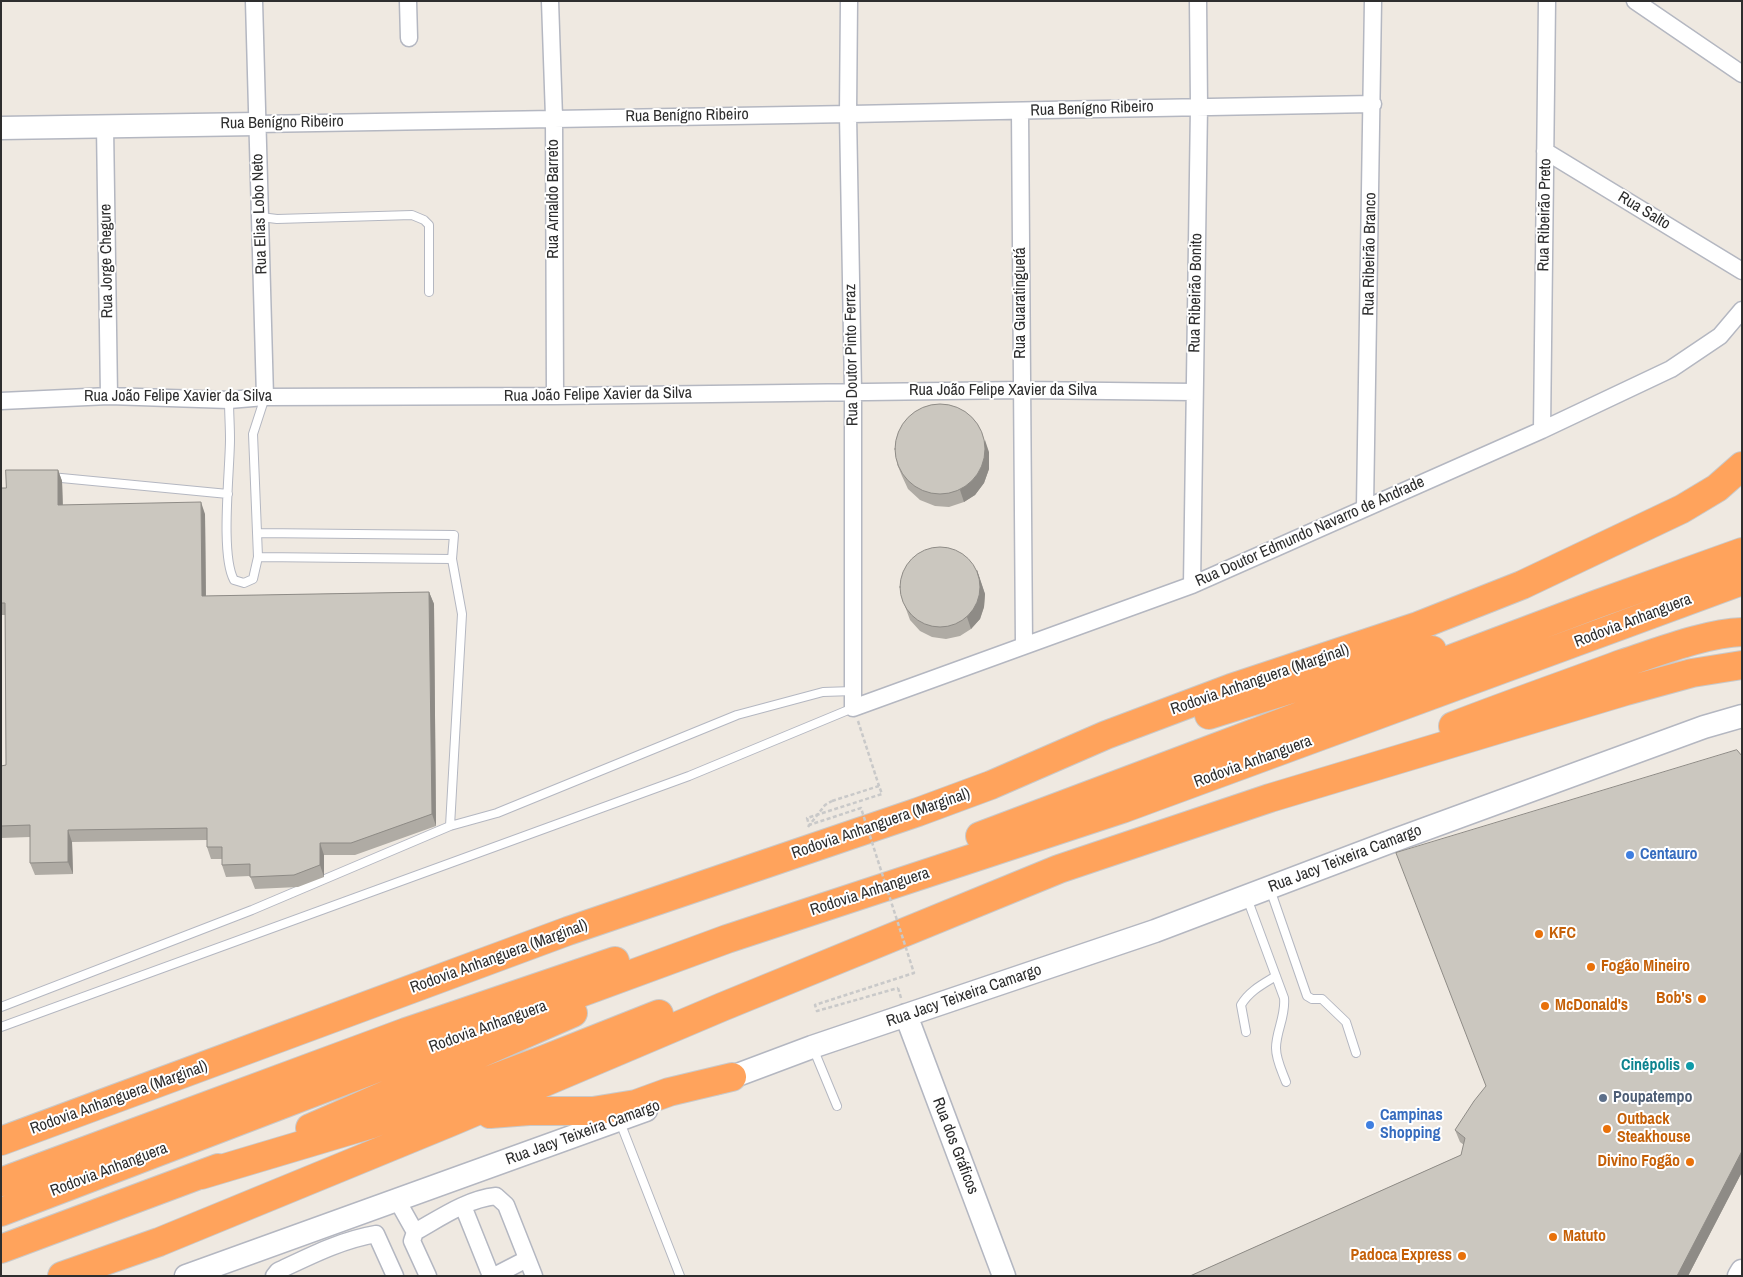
<!DOCTYPE html>
<html>
<head>
<meta charset="utf-8">
<style>
	body { margin:0 }
	#map { position:relative; width:1743px; height:1277px; overflow:hidden; background:#efe9e1; font-family:"Archivo Narrow",sans-serif }
	canvas { display:block }
	.frame { position:absolute; inset:0; border:2px solid #2e2e2e; pointer-events:none }
</style>
</head>
<body>
<div id="map">
<canvas width="1743" height="1277"></canvas>
<div class="frame"></div>
</div>
<script>
const c = document.querySelector('canvas').getContext('2d');
c.lineJoin = 'round';
function trace(path, color, width, dash) { c.strokeStyle = color; c.lineWidth = width; c.lineCap = dash ? 'butt' : 'round'; c.setLineDash(dash || []); c.stroke(path); }
function fill(path, color) { c.fillStyle = color; c.fill(path, 'evenodd'); }
function label(font, color, halo, rows, align = 'center') {
  c.font = font + ' "Archivo Narrow",sans-serif'; c.lineWidth = 4; c.setLineDash([]); c.textBaseline = 'middle'; c.strokeStyle = halo; c.fillStyle = color; for (const [text, x, y, turn = 0] of rows) {
    c.save(); c.translate(x, y); c.rotate((+turn || 0) * Math.PI / 180); c.textAlign = isNaN(turn) ? turn : align; if (halo) c.strokeText(text, 0, 0); c.fillText(text, 0, 0); c.restore();
  }
}
const path = new Path2D(`
	M858,721L879,786
	M808,827L825,805L832,801
	M898,988L901,998`);
const lane = new Path2D(`
	M261,217L277,219L412,215L424,220L429,225V292
	M229,400C229,413 230,426 230,439C230,470 220,555 234,580L244,583L253,579L258,557L253,434L265,397
	M51,477L228,494
	M258,533L454,535L452,559L462,614L450,826
	M258,557L452,559
	M1270,889L1307,996L1312,999H1322L1346,1022L1356,1053
	M1247,898L1284,998C1286,1016 1276,1031 1276,1048C1276,1060 1282,1071 1286,1082
	M1,1007L252,910L450,826L497,813L737,715L823,692L853,691
	M1,1027L689,776L853,708
	M1246,1032L1241,1005C1249,991 1263,984 1276,976
	M813,1048L837,1106
	M620,1122L680,1276`);
const street = new Path2D(`
	M254,1L265,397
	M408,1L409,38
	M550,1L554,117L555,396
	M849,1L848,114L853,391V708L1192,585L1542,430L1671,369L1720,336L1742,310
	M1635,1L1742,74
	M1020,111L1024,645
	M257,124C455,120 653,118 851,114C1025,111 1199,106 1373,104
	M105,126L109,396
	M1545,151L1742,271
	M1,401L109,396L229,400L265,397L555,396L1022,390L1194,392
	M1542,430L1547,1
	M1365,507L1373,1
	M1192,585L1199,106L1198,1
	M397,1200L415,1232
	M463,1206L491,1276
	M274,1276L278,1271C310,1256 341,1240 376,1234L395,1276
	M428,1276L412,1241L415,1232C440,1218 467,1199 496,1196L506,1205L534,1276
	M494,1276L527,1259`);
const secondary = new Path2D(`
	M1,128L257,124
	M906,1015L1004,1276
	M716,1083L812,1047L1155,931L1387,843L1704,727L1742,716
	M186,1276L646,1110
	M1739,1276L1742,1271`);
const highway = new Path2D(`
	M1209,715L1292,689L1432,650
	M1453,726C1510,704 1567,684 1624,663C1658,652 1707,633 1742,632
	M980,836L1597,604L1742,552
	M490,1114L529,1111H593L636,1104L669,1092L732,1077
	M310,1128L573,1013
	M1,1141L568,931L918,812L991,785L1106,735L1231,688L1418,626L1522,585L1682,509L1717,488L1742,466
	M201,1175L372,1124L545,1059L659,1014
	M1,1182L406,1032L615,961
	M1,1212L417,1053L727,939L1122,809L1742,581
	M1,1249L218,1168
	M62,1276L159,1242L451,1122L722,1007L1059,869L1270,798L1626,691L1692,673L1742,665`);
const pathBridge = new Path2D(`
	M832,801L879,786L882,794L807,818L809,825L861,808L914,973L815,1005L817,1011L898,988`);
const wall = new Path2D(`
	M989,452V469L984,483L975,495L964,502L949,507L935,506L920,500L908,489L902,476L897,464Z
	M58,470L62,481L63,505L205,514L206,596L429,592L434,604L436,826L355,855H324V877L298,887L255,889L250,876L226,877L222,865V859H211L207,847V840L72,842L73,874L35,875L30,863V837L1,838V766L6,765L5,615H1V488H6Z
	M977,570L985,594L984,607L980,619L971,629L960,636L946,639L932,637L920,631L910,620L901,595Z
	M1742,756V1172L1688,1276H1190L1461,1155L1464,1145L1460,1142L1455,1130L1486,1087Z`);
const shadedWall = new Path2D(`
	M985,440L989,452V469L984,483L975,495L964,502L960,490Z
	M58,470L62,481L63,517L58,505Z
	M201,502L205,514L206,608L202,596Z
	M977,570L985,594L984,607L980,619L971,629L967,617Z
	M429,592L434,604L436,826L432,814Z
	M68,830L72,842L73,874L68,862Z
	M320,843L324,855V877L320,865Z
	M1742,1151V1172L1688,1276H1677Z`);
const building = new Path2D(`
	M895 449a45 45 0 1 1 90 0a45 45 0 1 1-90 0Z
	M6,470H58V505L201,502L202,596L429,592L432,814L351,843H320V865L294,875L250,877V864L222,865V847H207V828L68,830V862L30,863V825L1,826V766L6,765L5,603H1V488H6Z
	M900 587a40 40 0 1 1 80 0a40 40 0 1 1-80 0Z
	M1737,750L1742,756V1151L1677,1276H1190L1461,1155L1465,1138L1455,1130L1474,1101L1486,1086L1396,853Z`);
const markers = [
	[1630,855,5,"#3f7fe0"],
	[1539,934,5,"#e8710a"],
	[1591,967,5,"#e8710a"],
	[1702,999,5,"#e8710a"],
	[1545,1006,5,"#e8710a"],
	[1690,1066,5,"#0f9aa8"],
	[1603,1098,5,"#5c6f8a"],
	[1370,1125,5,"#3f7fe0"],
	[1607,1129,5,"#e8710a"],
	[1690,1162,5,"#e8710a"],
	[1553,1237,5,"#e8710a"],
	[1462,1256,5,"#e8710a"]
];
const streetNames = [
	["Rua Benígno Ribeiro",1092,109,-2],
	["Rua Benígno Ribeiro",687,116,-1],
	["Rua Benígno Ribeiro",282,123,-1],
	["Rua Arnaldo Barreto",554,199,-90],
	["Rua Salto",1644,211,31],
	["Rua Elias Lobo Neto",260,214,-92],
	["Rua Ribeirão Preto",1545,215,-89],
	["Rua Ribeirão Branco",1370,254,-89],
	["Rua Jorge Chegure",107,261,-91],
	["Rua Ribeirão Bonito",1196,293,-89],
	["Rua Guaratinguetá",1021,303,-90],
	["Rua Doutor Pinto Ferraz",852,355,-91],
	["Rua João Felipe Xavier da Silva",1003,391],
	["Rua João Felipe Xavier da Silva",598,395,-1],
	["Rua João Felipe Xavier da Silva",178,397],
	["Rua Doutor Edmundo Navarro de Andrade",1310,532,-24],
	["Rodovia Anhanguera",1633,621,-21],
	["Rodovia Anhanguera (Marginal)",1260,680,-19],
	["Rodovia Anhanguera",1253,762,-20],
	["Rodovia Anhanguera (Marginal)",881,824,-19],
	["Rua Jacy Teixeira Camargo",1345,859,-21],
	["Rodovia Anhanguera",870,892,-18],
	["Rodovia Anhanguera (Marginal)",499,957,-20],
	["Rua Jacy Teixeira Camargo",964,996,-19],
	["Rodovia Anhanguera",488,1027,-20],
	["Rodovia Anhanguera (Marginal)",119,1098,-20],
	["Rua Jacy Teixeira Camargo",583,1133,-20],
	["Rua dos Gráficos",955,1146,69],
	["Rodovia Anhanguera",109,1170,-21]
];
const shopNames = [
	["Centauro",1640,855],
	["Campinas",1380,1116],
	["Shopping",1380,1134]
];
const foodNames = [
	["KFC",1549,934],
	["Fogão Mineiro",1601,967],
	["Bob's",1692,999,"right"],
	["McDonald's",1555,1006],
	["Outback",1617,1120],
	["Steakhouse",1617,1138],
	["Divino Fogão",1680,1162,"right"],
	["Matuto",1563,1237],
	["Padoca Express",1452,1256,"right"]
];
const cultureNames = [
	["Cinépolis",1680,1066]
];
const serviceNames = [
	["Poupatempo",1613,1098]
];
trace(lane, '#b4b7c1', 10);
trace(street, '#b4b7c1', 19);
trace(secondary, '#b4b7c1', 25);
trace(highway, '#c9c9c9', 30);
trace(path, '#c9c9c9', 2.5, [4, 2.5]);
trace(lane, '#fff', 8);
trace(street, '#fff', 16);
trace(secondary, '#fff', 22);
trace(highway, '#ffa35c', 28);
trace(pathBridge, '#c9c9c9', 2.5, [4, 2.5]);
fill(wall, '#afaba4');
fill(shadedWall, '#8e8b86');
fill(building, '#cbc7bf');
trace(building, '#8e8b86', 1);
for (const [x, y, r, color] of markers) { const dot = new Path2D(); dot.arc(x, y, r, 0, 2 * Math.PI); c.fillStyle = color; c.fill(dot); trace(dot, '#fff', 2); }
label('16px', '#2e2e2e', '#fff', streetNames);
label('bold 16px', '#366cbe', '#fff', shopNames, 'left');
label('bold 16px', '#c56008', '#fff', foodNames, 'left');
label('bold 16px', '#0d838f', '#fff', cultureNames, 'right');
label('bold 16px', '#4e5e75', '#fff', serviceNames, 'left');
</script>
</body>
</html>
